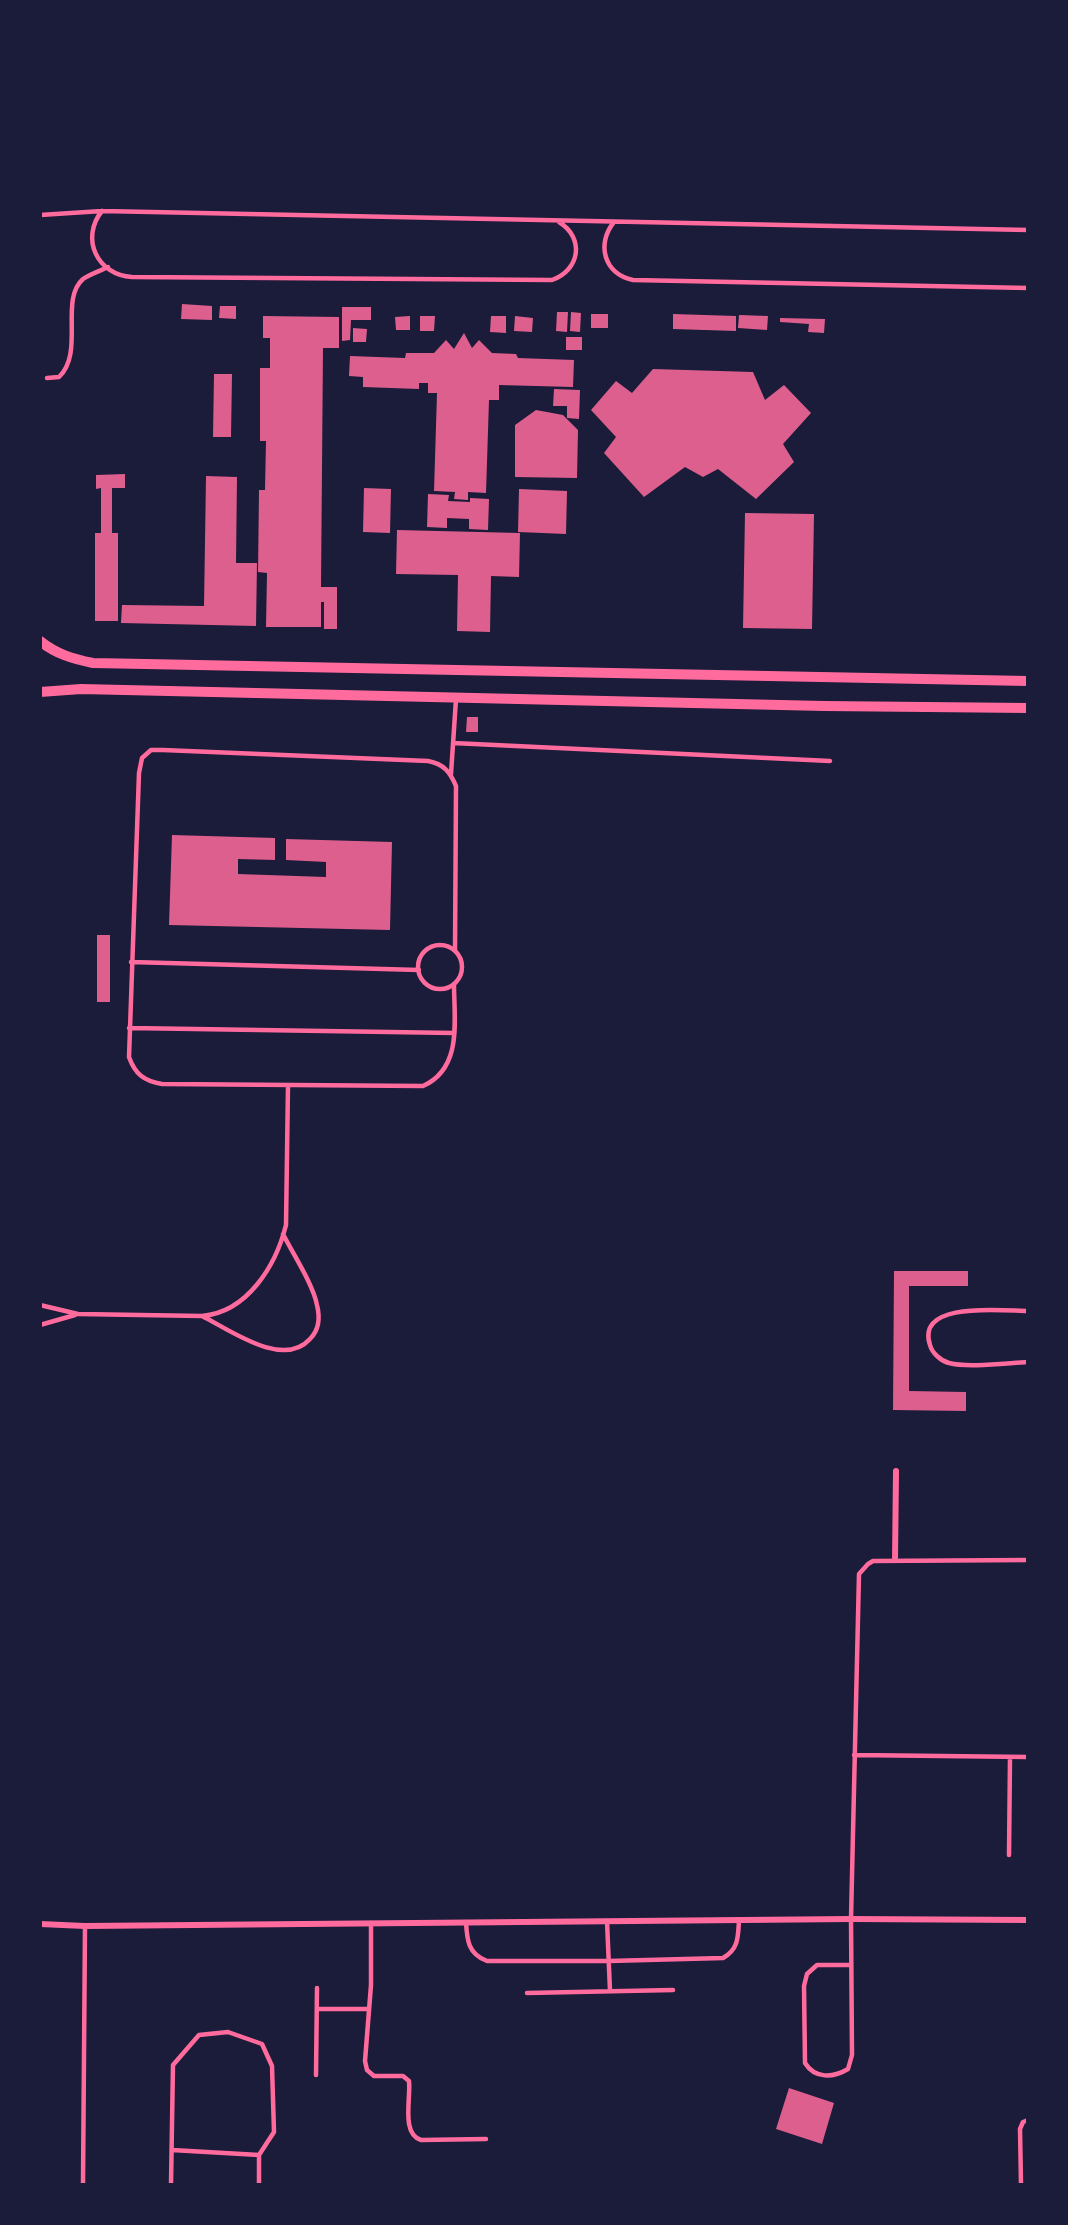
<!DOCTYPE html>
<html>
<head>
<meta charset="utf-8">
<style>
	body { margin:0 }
	#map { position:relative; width:1068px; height:2225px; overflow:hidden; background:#1b1b3a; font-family:Lato,sans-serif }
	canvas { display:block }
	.frame { position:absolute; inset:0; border:42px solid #1b1b3a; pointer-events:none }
</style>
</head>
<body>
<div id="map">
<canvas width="1068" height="2225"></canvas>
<div class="frame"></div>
</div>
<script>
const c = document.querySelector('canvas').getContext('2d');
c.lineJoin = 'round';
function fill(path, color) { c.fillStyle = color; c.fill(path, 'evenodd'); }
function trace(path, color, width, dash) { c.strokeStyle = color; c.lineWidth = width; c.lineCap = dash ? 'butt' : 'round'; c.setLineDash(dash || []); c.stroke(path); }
const building = new Path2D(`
	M182,304L212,306V320L181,319Z
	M220,306H236V319L219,318Z
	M342,307H371V320H351L350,340L342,341Z
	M557,312H568L567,332L556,331Z
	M571,312L581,313L580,332L570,331Z
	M591,314H608V328H591Z
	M673,314L736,316V331L673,329Z
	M739,315L768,316L767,330L738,328Z
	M263,316L339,317V348H323L321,587H337V629H324V602H321V627H266L267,573L258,572L259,490H265L266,441H260V368H270V338H263Z
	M410,316V330H396L395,317Z
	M420,316H435L434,331H420Z
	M491,316H506V333L490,332Z
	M515,316L533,318L532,332L514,331Z
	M780,318L825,319L824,333L808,332L809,324L780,322Z
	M353,328L367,329L366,342H353Z
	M464,333L472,348L479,340L492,353L516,354L518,358L574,360L573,387L499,385V400H489L486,493L468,492V500L454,499L455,492L434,491L437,393H428V383H419V389L363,387V377L349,376L350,356L405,358L406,353H434L446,340L454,349Z
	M566,337H582V350H566Z
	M653,369L753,372L765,400L784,385L811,413L783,444L794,462L756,499L718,469L703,477L685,467L644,497L604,453L616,437L591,410L616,381L632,393Z
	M214,374H232L231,437H213Z
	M554,389L580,390L579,419L567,418V406H553Z
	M536,410L563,415L578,430L577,478L515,477V425Z
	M125,474V488H112V533H118V621H95V533H101V488L96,489V475Z
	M206,476L237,477L236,563H257L256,626L121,623L122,605L204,606Z
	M364,488L391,489L390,533L363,532Z
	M519,489L567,491L566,534L518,532Z
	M428,494L449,495L448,501L470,502V498L489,499L488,530L469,529V519L447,518V528L427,527Z
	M745,513L814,514L812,629L743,628Z
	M397,530L520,533L519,577L491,576L490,632L457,631L458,575L396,574Z
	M467,717H478V732H466Z
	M172,835L275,838V860L238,859V874L326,877V862L286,860V839L392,842L390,930L169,925Z
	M97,935H110V1002H97Z
	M894,1271H968V1286H909V1391L966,1392V1411L893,1410Z
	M789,2088L834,2103L822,2144L776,2129Z`);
const service = new Path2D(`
	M102,211C80,238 97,275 132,277L552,280C580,270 585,238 559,222
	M40,215L102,211L1028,230
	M614,222C596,244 604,274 633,280L1028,288
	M47,378L59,377C85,352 59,300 83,279C90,274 100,271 108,267
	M453,743L830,761
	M451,774L456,699
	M418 967a22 22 0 1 1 44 0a22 22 0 1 1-44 0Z
	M131,962L419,970
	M454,984C454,1020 463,1068 423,1086L162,1084C144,1081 135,1074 129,1057L139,773L142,758L151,750H163L428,761C444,764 450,772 456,786L455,951
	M129,1028L454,1033
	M40,1305L78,1314L202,1316C248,1312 276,1265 286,1225L288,1085
	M1028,1311C1005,1311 915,1300 930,1345C932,1353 941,1361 949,1363C968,1368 1007,1363 1028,1362
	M202,1316C230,1330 283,1369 310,1339C319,1330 320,1317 317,1305C313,1284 293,1254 283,1234
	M40,1325L75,1315
	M854,1755L1028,1757
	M1009,1855L1010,1757
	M607,1921L610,1991
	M466,1922C467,1940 468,1954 487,1961H609L723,1958C739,1949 738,1936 739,1920
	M371,1923V1985L365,2061L367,2070L374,2076H403L409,2081C411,2098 401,2134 421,2140L486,2139
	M851,1965H817L807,1974L804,1986L805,2063C815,2079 833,2078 848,2069L852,2055L851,1919L859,1574L868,1564L873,1561L1028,1560
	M527,1993L673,1990
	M317,2009H369
	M316,2075L317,1988
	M172,2150L259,2155
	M83,2184L85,1926
	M171,2184L173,2065L199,2035L228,2032L262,2044L272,2066L274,2132L259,2155V2184
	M1021,2184L1020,2129L1023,2122L1028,2120`);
const minor = new Path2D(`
	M895,1560L896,1471
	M40,1924L85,1926L851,1919L1028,1920`);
const tertiary = new Path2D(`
	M40,641C56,654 73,659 93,663L1028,681
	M40,692L81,689L824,706L1028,708`);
fill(building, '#dd5f8e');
trace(service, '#ff6b9d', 4.5);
trace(minor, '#ff6b9d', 6);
trace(tertiary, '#ff6b9d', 10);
</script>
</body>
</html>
